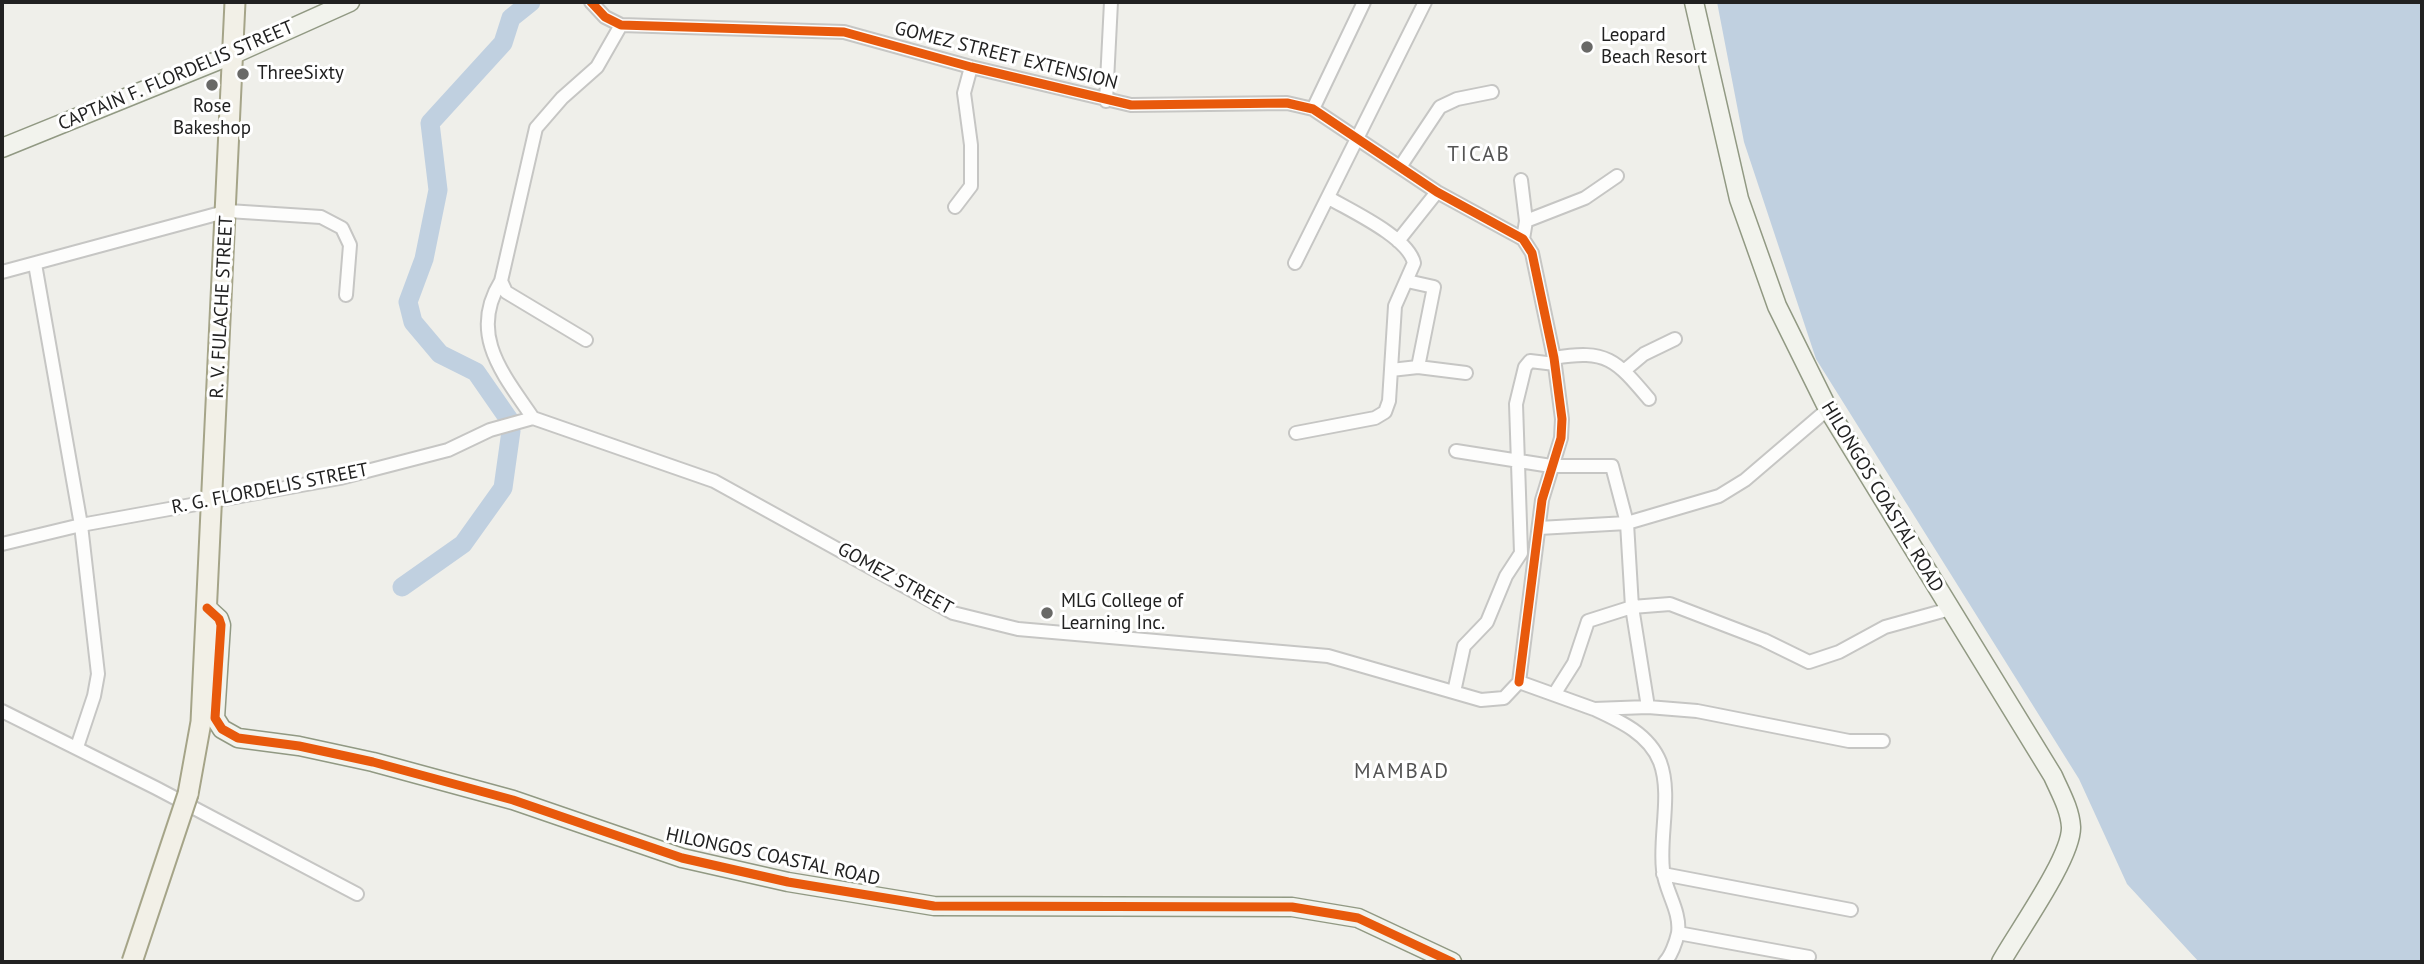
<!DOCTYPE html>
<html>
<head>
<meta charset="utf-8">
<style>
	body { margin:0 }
	#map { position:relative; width:2424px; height:964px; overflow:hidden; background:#efefea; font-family:"PT Sans",sans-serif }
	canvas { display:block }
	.frame { position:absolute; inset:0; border:4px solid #212121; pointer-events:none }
</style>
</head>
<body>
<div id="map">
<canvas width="2424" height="964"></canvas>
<div class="frame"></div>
</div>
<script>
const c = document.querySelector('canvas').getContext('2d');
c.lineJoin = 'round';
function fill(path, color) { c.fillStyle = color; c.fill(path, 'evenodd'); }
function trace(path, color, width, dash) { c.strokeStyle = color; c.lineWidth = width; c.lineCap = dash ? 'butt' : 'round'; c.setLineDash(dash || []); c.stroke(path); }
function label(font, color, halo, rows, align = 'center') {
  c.font = font + ' "PT Sans",sans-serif'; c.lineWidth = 6; c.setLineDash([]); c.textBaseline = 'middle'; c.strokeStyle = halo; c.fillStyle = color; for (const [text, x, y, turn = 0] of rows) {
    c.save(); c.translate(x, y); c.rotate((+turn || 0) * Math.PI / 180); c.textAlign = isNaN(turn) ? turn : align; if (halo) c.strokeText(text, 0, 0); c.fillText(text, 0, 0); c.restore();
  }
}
const water = new Path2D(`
	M1717,2H2422V962H2199L2127,884L2079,779L1816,359L1744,142Z`);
const river = new Path2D(`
	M510,421L476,372L440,354L413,322L408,302L424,259L438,190L430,123L503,43L511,18L531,2
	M402,587L463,544L503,488L511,431`);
const street = new Path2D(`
	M591,2L605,17L621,25L844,32L971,67L1131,105L1287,103L1313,109L1437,192L1523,239L1532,253L1554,358L1562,419L1561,438L1542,500L1519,682
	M1106,101L1111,2
	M1313,109L1364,2
	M1400,167L1440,107L1457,99L1492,92
	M1521,180L1526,221
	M955,207L971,186V145L964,93L971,67
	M1523,239L1526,221L1585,198L1617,176
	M1398,241L1437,192
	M1295,263L1425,2
	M35,264L81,525L98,674L94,696L77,747
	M2,272L228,211L321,217L342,228L350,245L346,295
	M501,281C468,334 503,374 533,418
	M586,340L506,292L501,281L536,128L562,98L597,67L621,25
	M1554,358C1607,349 1616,360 1649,399
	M1418,367L1466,373
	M1391,370L1418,367L1434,287L1407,281
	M1625,370L1644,354L1675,339
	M533,418L714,481L953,613L1018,629L1328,656L1481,700L1504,698L1519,682
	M1296,433L1375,418L1385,412L1389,401L1395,306L1414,263C1408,237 1351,211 1329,198
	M1456,451L1551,466H1612L1627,523L1719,496L1745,480L1828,409
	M1539,528L1627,523L1632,607L1648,707
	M2,544L81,525L340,478L448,450L490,430L533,418
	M1519,682L1594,709L1648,707L1697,711L1849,741H1883
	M1454,692L1464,646L1487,622L1506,576L1521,553L1516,404L1525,367L1530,361L1555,364
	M1555,693L1574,663L1588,621L1632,607L1670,604L1764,640L1809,662L1839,652L1885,627L1950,609
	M1594,709C1620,721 1649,734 1660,762C1672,794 1659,836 1663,870C1665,891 1681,911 1678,933C1676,942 1671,956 1665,962
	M2,711L156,788L357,894
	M1663,874L1851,910
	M1678,933L1809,957`);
const secondary = new Path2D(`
	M1694,2L1739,199L1777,306L1828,409L2053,776C2060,792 2070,809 2071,827C2072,857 2017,933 2001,962
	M2,148L234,54L350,2
	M207,608L219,619L221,625L215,718L222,729L238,738L299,746L373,762L513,800L682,858L788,882L934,906L1292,907L1358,918L1452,962`);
const primary = new Path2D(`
	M188,794L201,722L235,2`);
const primaryBridge = new Path2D(`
	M132,962L188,794`);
const cycleway = new Path2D(`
	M591,2L605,17L621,25L844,32L971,67L1131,105L1287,103L1313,109L1437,192L1523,239L1532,253L1554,358L1562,419L1561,438L1542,500L1519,682
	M207,608L219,619L221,625L215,718L222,729L238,738L299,746L373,762L513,800L682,858L788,882L934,906L1292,907L1358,918L1452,962`);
const markers = [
	[1587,47,7,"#696967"],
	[243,74,7,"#696967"],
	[212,85,7,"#696967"],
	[1047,613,7,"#696967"]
];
const poiNames = [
	["Leopard",1601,36],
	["Beach Resort",1601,58],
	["ThreeSixty",257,74],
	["Rose",212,107,"center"],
	["Bakeshop",212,129,"center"],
	["MLG College of",1061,602],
	["Learning Inc.",1061,624]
];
const streetNames = [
	["GOMEZ STREET EXTENSION",1006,56,14],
	["CAPTAIN F. FLORDELIS STREET",176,76,-23],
	["R. V. FULACHE STREET",222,307,-87],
	["R. G. FLORDELIS STREET",270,489,-11],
	["HILONGOS COASTAL ROAD",1882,497,59],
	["GOMEZ STREET",895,579,29],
	["HILONGOS COASTAL ROAD",773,857,12]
];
const neighbourhoodNames = [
	["TICAB",1479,155],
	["MAMBAD",1402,772]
];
fill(water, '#c0d0e0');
trace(river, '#c0d0e0', 19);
trace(street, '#c6c6c4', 16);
trace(secondary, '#919983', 21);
trace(primary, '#a5a488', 23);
trace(street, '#fdfdfc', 12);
trace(secondary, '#f2f3ed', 18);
trace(primary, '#f2f0e7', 19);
trace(primaryBridge, '#a5a488', 23, []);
trace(primaryBridge, '#f2f0e7', 19);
trace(cycleway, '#e8590c', 9);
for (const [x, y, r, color] of markers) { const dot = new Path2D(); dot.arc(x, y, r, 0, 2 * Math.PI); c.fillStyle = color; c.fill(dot); trace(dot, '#fff', 2.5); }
label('19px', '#212121', '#fff', poiNames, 'left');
label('19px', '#212121', '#fff', streetNames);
c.letterSpacing = '2px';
label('21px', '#545454', '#fff', neighbourhoodNames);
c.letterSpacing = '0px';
</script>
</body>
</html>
